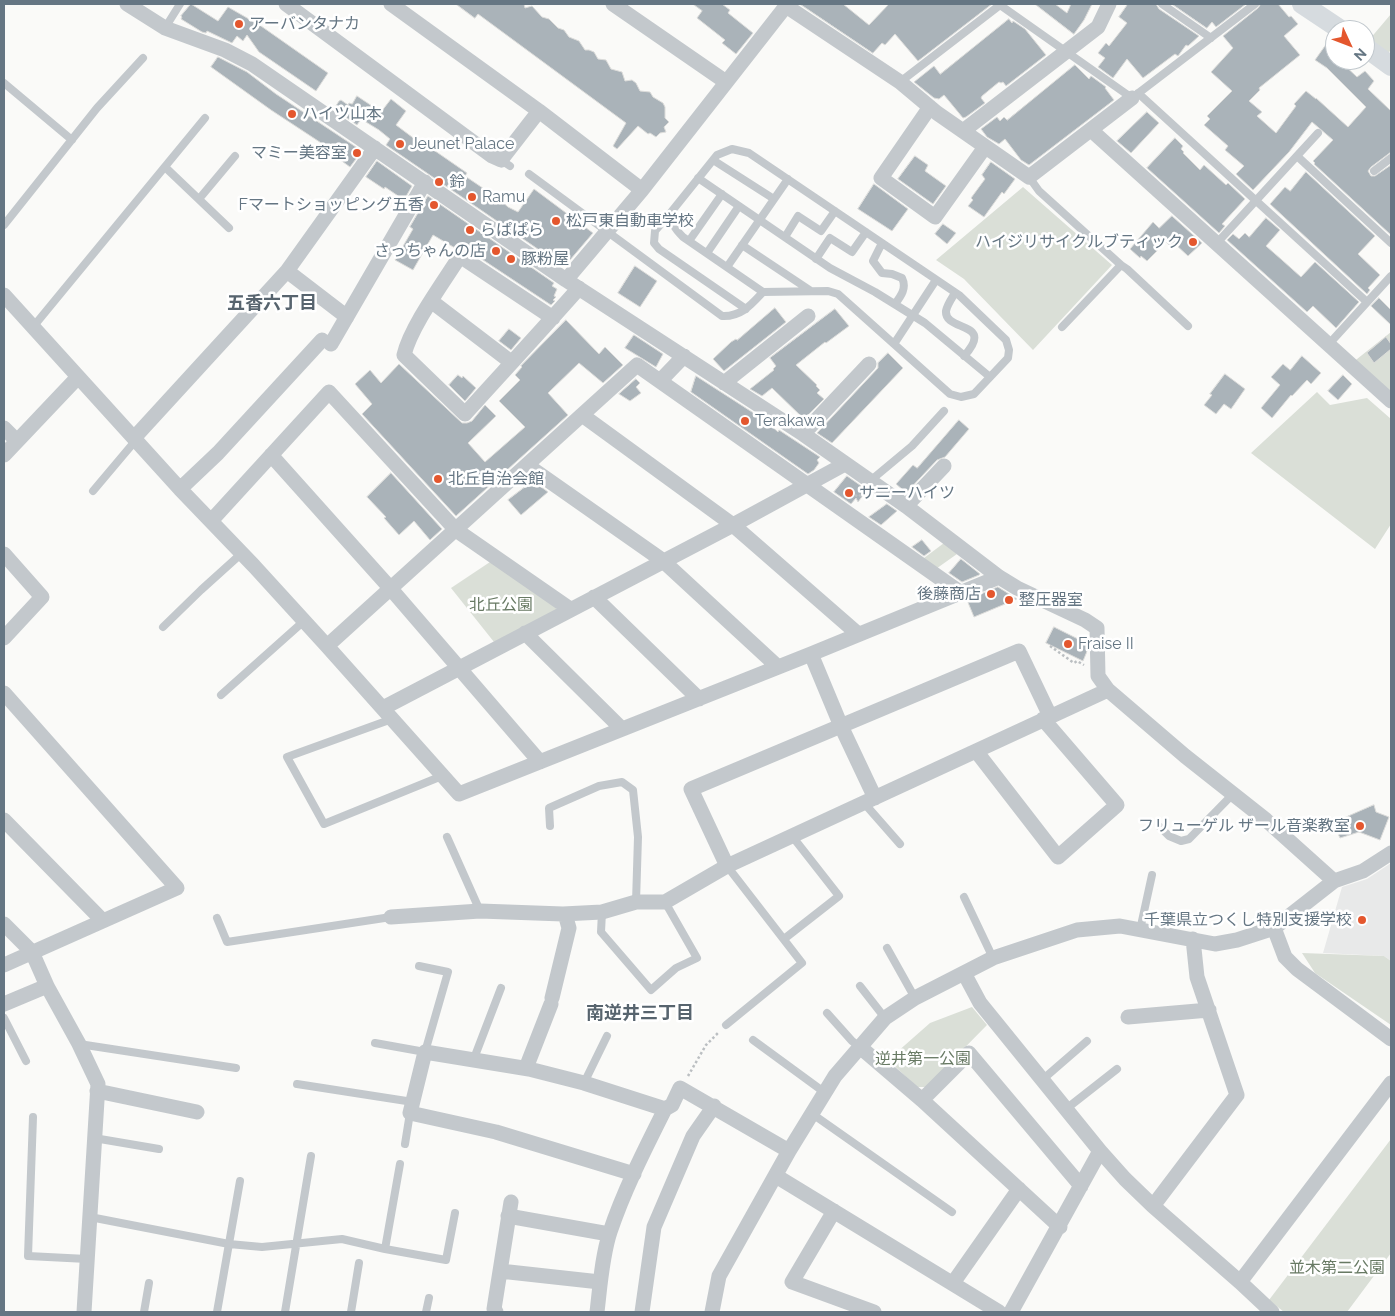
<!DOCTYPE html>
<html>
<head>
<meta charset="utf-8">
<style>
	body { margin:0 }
	#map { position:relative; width:1395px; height:1316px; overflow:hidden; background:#fafaf8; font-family:Raleway,sans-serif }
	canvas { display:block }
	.frame { position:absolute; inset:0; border:5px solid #657683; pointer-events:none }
	.north { position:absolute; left:1325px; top:20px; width:50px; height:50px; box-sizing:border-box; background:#fff; border:1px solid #c1c8cd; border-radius:50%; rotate:133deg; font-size:14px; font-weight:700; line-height:20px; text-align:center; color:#657683 }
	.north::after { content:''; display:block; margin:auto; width:18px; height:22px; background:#e4572e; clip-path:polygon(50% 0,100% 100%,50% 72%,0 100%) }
</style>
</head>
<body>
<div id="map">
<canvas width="1395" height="1316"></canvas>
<div class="frame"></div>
<div class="north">N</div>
</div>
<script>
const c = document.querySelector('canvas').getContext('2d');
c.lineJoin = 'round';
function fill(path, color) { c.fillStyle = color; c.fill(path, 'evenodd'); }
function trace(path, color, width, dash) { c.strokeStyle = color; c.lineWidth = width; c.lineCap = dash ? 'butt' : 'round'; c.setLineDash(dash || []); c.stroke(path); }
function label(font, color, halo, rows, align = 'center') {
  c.font = font + ' Raleway,"Noto Sans JP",sans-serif'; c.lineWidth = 5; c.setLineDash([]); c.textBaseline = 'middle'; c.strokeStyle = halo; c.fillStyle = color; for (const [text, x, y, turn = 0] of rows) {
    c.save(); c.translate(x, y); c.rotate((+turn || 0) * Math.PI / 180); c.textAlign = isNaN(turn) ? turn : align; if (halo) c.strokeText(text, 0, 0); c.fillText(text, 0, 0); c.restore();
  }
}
const built = new Path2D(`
	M1391,863V961L1384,956L1323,953L1342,887L1367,879Z`);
const green = new Path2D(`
	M1391,14V50L1388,53L1369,40Z
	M1023,187L1112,265L1033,350L964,279L936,260Z
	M1391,332V399L1352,363Z
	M1317,392L1330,405L1367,398L1391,419V524L1375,549L1251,453Z
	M944,543L957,554L933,571L920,561Z
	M490,562L556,607L557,610L494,642L451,588Z
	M1302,953L1384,956L1391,961V1025L1315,973Z
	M972,1007L987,1025L926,1087H917L888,1060L930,1023Z
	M1391,1139V1253L1347,1312H1284L1269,1300Z`);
const building = new Path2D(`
	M191,4L218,21L228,7L261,26L328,73L316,91L259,52L247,35L243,41L237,36L232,43L207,31L206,33L202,32L181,19L182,17L181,16Z
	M456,4H524L525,8L532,6L542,17L549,19L558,28L564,30L569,37L579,41L585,50H589L594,52L598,59L606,60L611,69L622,72L625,81L632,80L636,83L640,91L650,92L653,97L663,103L665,107V118L669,122L664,127L666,132L660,133L656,137L650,133L648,134L638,126L617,149L613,146L626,123L478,14L475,18Z
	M693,4H722L730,10L728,13L753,33L736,54L722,43L725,40L697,18L702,11Z
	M800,4H843L869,25L889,4H992L918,61L895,34L885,45L882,43L873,53Z
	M1035,4H1055L1067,13L1071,4H1092L1084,20L1074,34Z
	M1128,4H1156L1159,9L1199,36L1188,46L1186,45L1178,56L1175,54L1143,78L1127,59L1113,78L1098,67L1105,58L1098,53L1106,43L1109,46L1127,23L1119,17Z
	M1172,4H1246L1216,27L1212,22L1207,28Z
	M1261,4H1278L1289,17L1291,16L1298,24L1284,36L1300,55L1259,88L1260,90L1249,101L1262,112L1257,116L1276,133L1296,106L1294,104L1306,91L1316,99V98L1348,127L1366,107L1327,68L1315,60L1327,43L1335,50V60H1339L1357,77L1365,71L1374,81L1368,89L1391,111V152L1371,167L1368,171L1371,176H1375L1391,165V235L1314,164L1315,163L1313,161L1333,140L1312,122L1289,152L1253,190L1236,174L1244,166L1225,150L1228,146L1204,125L1210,119L1207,116L1232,91L1211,72L1233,48L1223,36L1258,8Z
	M1009,19L1012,23L1013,21L1025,29L1046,55L1006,86L1003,82L1001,83L999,82L982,96L981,98L985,103L966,117L963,118L944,95L939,99L934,98L914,82L934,66L940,74Z
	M218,57L247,72L276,94L362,151L350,167L339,159L341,156L271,110L211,67Z
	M1075,65L1089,79L1091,76L1106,87L1105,88L1114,100L1029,165L1021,160L1005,139L999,144L987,137L981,129L997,117L1000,121L1004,117L1007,120Z
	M357,96L381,112L391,99L406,111L396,125L424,146L425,144L467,173L465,176L499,199L508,207L518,212L534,189L593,233L564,267L386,145L390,139L379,130L361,119L357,125L334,109L339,101L341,100L348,105L349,103L352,104Z
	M1147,112L1159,123L1131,153L1117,141Z
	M1175,138L1183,146L1181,149L1184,152L1183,153L1200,170L1204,165L1226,185L1228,183L1245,199L1222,224L1225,226L1219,233L1147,168Z
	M915,156L928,165L925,171L946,186L933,204L898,179Z
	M377,161L412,186L404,200L385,187L384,189L366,177Z
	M991,162L1015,179L1004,194L1002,192L984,217L968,206L973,200L971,198L985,179L982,175Z
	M1306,172L1375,236L1358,254L1380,275L1368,288L1370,290L1367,294L1270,204L1285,187L1290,191Z
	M874,184L908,209L892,231L858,209Z
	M428,196L554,283L552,286L557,289L554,296L556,297L553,300L555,301L551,305L465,248L460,247L455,248L433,235L413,270L395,260L413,229L410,227Z
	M1172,216L1202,243L1188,256L1175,244L1172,248L1166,242L1147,261L1141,256L1140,258L1130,249L1153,222L1159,228Z
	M1266,218L1280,230L1266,246L1282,260L1301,277L1315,262L1359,302L1336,328L1313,306L1307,312L1227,240L1233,234L1239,239L1245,233L1249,237Z
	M943,224L956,233L947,244L935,234Z
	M635,266L657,281L640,307L618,293Z
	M1379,298L1391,310V325L1371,306Z
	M775,308L786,322L724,371L713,359L731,342L736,339L737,340Z
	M835,309L849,326L826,343L825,342L796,365L817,385L816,386L820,390L817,393L824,399L804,419L772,388L762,396L750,389L774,370L773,369L776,366L770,358Z
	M566,320L599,354L605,347L623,365L603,383L579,363L548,393L568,415L456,516L362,414L372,404L355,384L370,370L381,383L399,364L462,423H467L472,421L485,405L496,416L468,443L485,462L525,427L499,401L520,380L515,375L522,367L521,366Z
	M509,329L521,338L511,350L499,341Z
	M634,335L663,354L656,367L625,348Z
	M1386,337L1391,344V349L1374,363L1367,353Z
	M888,353L903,368L832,443L817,433L878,368V363Z
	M1302,356L1321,373L1311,384L1307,380L1292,396L1291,395L1272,418L1261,408L1280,385L1271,377L1283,364L1290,370Z
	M1225,374L1245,389L1231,409L1224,404L1216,414L1204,405L1212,395L1210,394Z
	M458,375L462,378L463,376L476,388L465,401L449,385Z
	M1343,375L1352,384L1338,400L1328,391Z
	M696,376L766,421L778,432L779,430L820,457L817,460L819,463L814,470L808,474L691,392Z
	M636,379L640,383L636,387L641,393L630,401L619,394Z
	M959,420L969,429L945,457L937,460L905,494L902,492L903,490L896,484L913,465L917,468Z
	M391,473L442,529L430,540L414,521L399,535L384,518L386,517L367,497Z
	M847,476L867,490L858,502L856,498L851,504L834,492Z
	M533,481L548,492L521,515L508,500Z
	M887,504L897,511L881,525L869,517Z
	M922,540L931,551L924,556L912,547Z
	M961,559L980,574L979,575L962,582L949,573Z
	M998,587L1017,599L974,617L967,600Z
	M1054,627L1088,644V649L1083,661L1046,643Z
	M1374,805L1376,812L1389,817L1380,840L1359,832L1340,838L1332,821L1342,816L1343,818Z`);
const path = new Path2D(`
	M855,495L859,497L862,493
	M1050,646L1074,663L1077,661L1084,665
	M688,1076L706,1045L719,1032`);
const lane = new Path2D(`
	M1162,4L1211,38
	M165,28L180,4
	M900,82L1000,5L1132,98L1255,4
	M4,83L72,140
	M1138,93L1367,302
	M1297,156L1391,243
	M501,160L510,166
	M713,160L774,199
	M165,167L229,228
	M1374,171L1391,158
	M529,174L722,316C741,317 751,305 763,292L828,291L838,294L950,394L961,397L974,394L1008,358L1009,350L1006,340L959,295L749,153L732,149L717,155L672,211C671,224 675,229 683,237L763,292
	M1029,177L1039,191L1121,265L1062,327
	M698,178L830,268L875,292L925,323L990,377
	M199,199L235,156
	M672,211L655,231L654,243L659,249L746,309
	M4,225L97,108L143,58
	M785,237L798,216L821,231L835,211
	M689,241L722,194
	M882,243L873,261L882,273L892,274L902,278C907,288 901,296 895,304
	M1216,244L1318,133
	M742,245L811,291
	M707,253L739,206
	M816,259L830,238L852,252L866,232
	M1121,265L1127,269L1188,326
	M727,267L788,179
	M955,293C952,298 947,305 946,311C944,332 996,321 964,356
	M33,327L205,118
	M894,344L936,280
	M1328,345L1391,276
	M870,481L912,446L944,411
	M93,491L136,440
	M163,627L201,590L242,553
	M221,695L304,621
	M392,719L287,757L324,824L442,776
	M864,803L900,844
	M550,826L549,808L599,786L622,782L633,790L638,837L636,902
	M1160,827L1169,836L1181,841L1189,839L1233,794
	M447,837L480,911
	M964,897L993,958
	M602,912L601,932L651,990L676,968L697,958L665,902
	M217,918L227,942L391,917
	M1140,930L1152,875
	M784,939L839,896L792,836
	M887,948L915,998
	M860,986L885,1018
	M827,1013L852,1041L860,1047
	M4,1018L26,1061
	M726,1025L802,963L727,866
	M753,1040L824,1092
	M375,1043L425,1052L448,972L419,966
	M79,1044L236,1068
	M473,1061L501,988
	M1042,1080L1087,1041
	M584,1083L607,1036
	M297,1084L413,1102
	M1066,1109L1117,1069
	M811,1113L952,1212
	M33,1117L28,1256L87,1259
	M94,1138L159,1149
	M405,1144L410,1113
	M90,1217L229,1244L262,1247L342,1239L385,1249L446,1260L455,1213
	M385,1249L400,1164
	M144,1312L149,1283
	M217,1312L240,1181
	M285,1312L311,1156
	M351,1312L359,1263
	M426,1312L429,1298`);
const street = new Path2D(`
	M127,4L165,28L225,50L252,64L566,280L803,434L906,506L999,577L1017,588L1085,620L1097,628L1098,676L1108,690L1185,756L1266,820L1334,881
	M286,4L492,156L501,160L539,111
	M391,4L539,111L642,190
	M613,4L726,82
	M930,107L881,178L935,217L985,147
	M1091,130L1391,401
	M963,131L1098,27L1109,4
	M287,271L347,317
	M566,280L642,190L786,6L900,82L937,113L1029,177L1132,98
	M4,295L180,489L254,566L327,646L459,794L811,654L999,577
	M431,301L511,362
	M553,318L460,256C443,283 411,326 404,355L465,414C503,372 541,331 579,288
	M331,344L425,182
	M660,381L684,356
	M724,383L808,316
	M582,415L733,525L858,634
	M4,428L17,441
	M803,434L869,364
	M134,438L287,271L375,148
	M4,455L78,377
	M271,455L391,589L540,762
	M528,466L662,560L778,667
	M180,489L218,453L322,340
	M906,506L944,466
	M211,521L329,392L456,530L570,609
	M4,554L42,597L4,638
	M594,597L699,699
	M525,633L622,729
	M327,646L637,365L961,593
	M811,654L841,726L875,798
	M4,693L177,888L4,965
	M383,708L733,525L845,464
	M976,751L1058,857L1117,805L1043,719
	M4,820L103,921
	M727,866L691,789L1019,651L1050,716
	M391,917L480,911L563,914L602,912L636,902H665L727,866L1108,690
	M4,924L32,952L47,986L79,1044L98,1084L84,1312
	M1274,928L1285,957L1297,969L1391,1039
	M964,973L980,1003L1100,1151L1125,1179L1153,1206L1240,1282L1272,1312
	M552,998L569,928L565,914
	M4,1004L47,986
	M1128,1017L1209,1010
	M860,1047L922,1100L1060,1227
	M526,1068L551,1004
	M97,1091L197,1112
	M922,1100L969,1053L1081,1186
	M634,1174L496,1132L410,1113L425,1052L529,1069L584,1083L665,1109
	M776,1176L999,1312
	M1153,1206L1237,1095L1197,977L1193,939
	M834,1211L792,1282L874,1312
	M508,1216L609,1234
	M500,1271L600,1282
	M1240,1282L1391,1083
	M953,1283L1019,1189
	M496,1312L494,1309L511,1202
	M597,1312C600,1287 602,1256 610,1232C624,1190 645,1149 665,1109L672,1105L680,1088L789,1151
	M642,1312L654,1227L693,1136L714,1106
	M712,1312L719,1276L789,1151L835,1076L885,1018L915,998L993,958L1077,930L1120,926L1215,944L1237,940L1274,928L1334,881L1363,871L1391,853
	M1011,1312L1100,1151`);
const secondary = new Path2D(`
	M1302,4L1341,30
	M1365,47L1391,66`);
const markers = [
	[239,24,5,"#e4572e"],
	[292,114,5,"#e4572e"],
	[400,144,5,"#e4572e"],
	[357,153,5,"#e4572e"],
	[439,182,5,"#e4572e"],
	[472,197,5,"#e4572e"],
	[434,205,5,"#e4572e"],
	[556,221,5,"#e4572e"],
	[470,230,5,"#e4572e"],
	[1193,242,5,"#e4572e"],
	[496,251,5,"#e4572e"],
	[511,259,5,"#e4572e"],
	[745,421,5,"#e4572e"],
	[438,479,5,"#e4572e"],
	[849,493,5,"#e4572e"],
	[991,594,5,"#e4572e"],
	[1009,600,5,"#e4572e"],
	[1068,644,5,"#e4572e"],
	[1360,826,5,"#e4572e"],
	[1362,920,5,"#e4572e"]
];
const poiNames = [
	["アーバンタナカ",249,24],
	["ハイツ山本",302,114],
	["Jeunet Palace",410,144],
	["マミー美容室",347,153,"right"],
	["鈴",449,182],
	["Ramu",482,197],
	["Fマートショッピング五香",424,205,"right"],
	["松戸東自動車学校",566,221],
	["らぱぱら",480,230],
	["ハイジリサイクルブティック",1183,242,"right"],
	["さっちゃんの店",486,251,"right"],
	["豚粉屋",521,259],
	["Terakawa",755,421],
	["北丘自治会館",448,479],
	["サニーハイツ",859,493],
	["後藤商店",981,594,"right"],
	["整圧器室",1019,600],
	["Fraise II",1078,644],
	["フリューゲル ザール音楽教室",1350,826,"right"],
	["千葉県立つくし特別支援学校",1352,920,"right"]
];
const parkNames = [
	["北丘公園",501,605],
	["逆井第一公園",923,1059],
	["並木第二公園",1337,1268]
];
const neighbourhoodNames = [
	["五香六丁目",272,304],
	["南逆井三丁目",640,1014]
];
fill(built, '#e8e9e9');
fill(green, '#dadfd7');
fill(building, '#aab3b9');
trace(building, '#dcdcda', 1);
trace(path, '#bbbfc2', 2.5, [2.5, 2.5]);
trace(lane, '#c3c8cc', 8);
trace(street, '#c3c8cc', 15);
trace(secondary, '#d6dbdf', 20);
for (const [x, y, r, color] of markers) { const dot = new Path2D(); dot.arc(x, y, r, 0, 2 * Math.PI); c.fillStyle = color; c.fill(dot); trace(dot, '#fff', 2); }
label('16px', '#657683', '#fff', poiNames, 'left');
label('16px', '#687a64', '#fff', parkNames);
label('bold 18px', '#57646e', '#fff', neighbourhoodNames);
</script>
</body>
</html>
